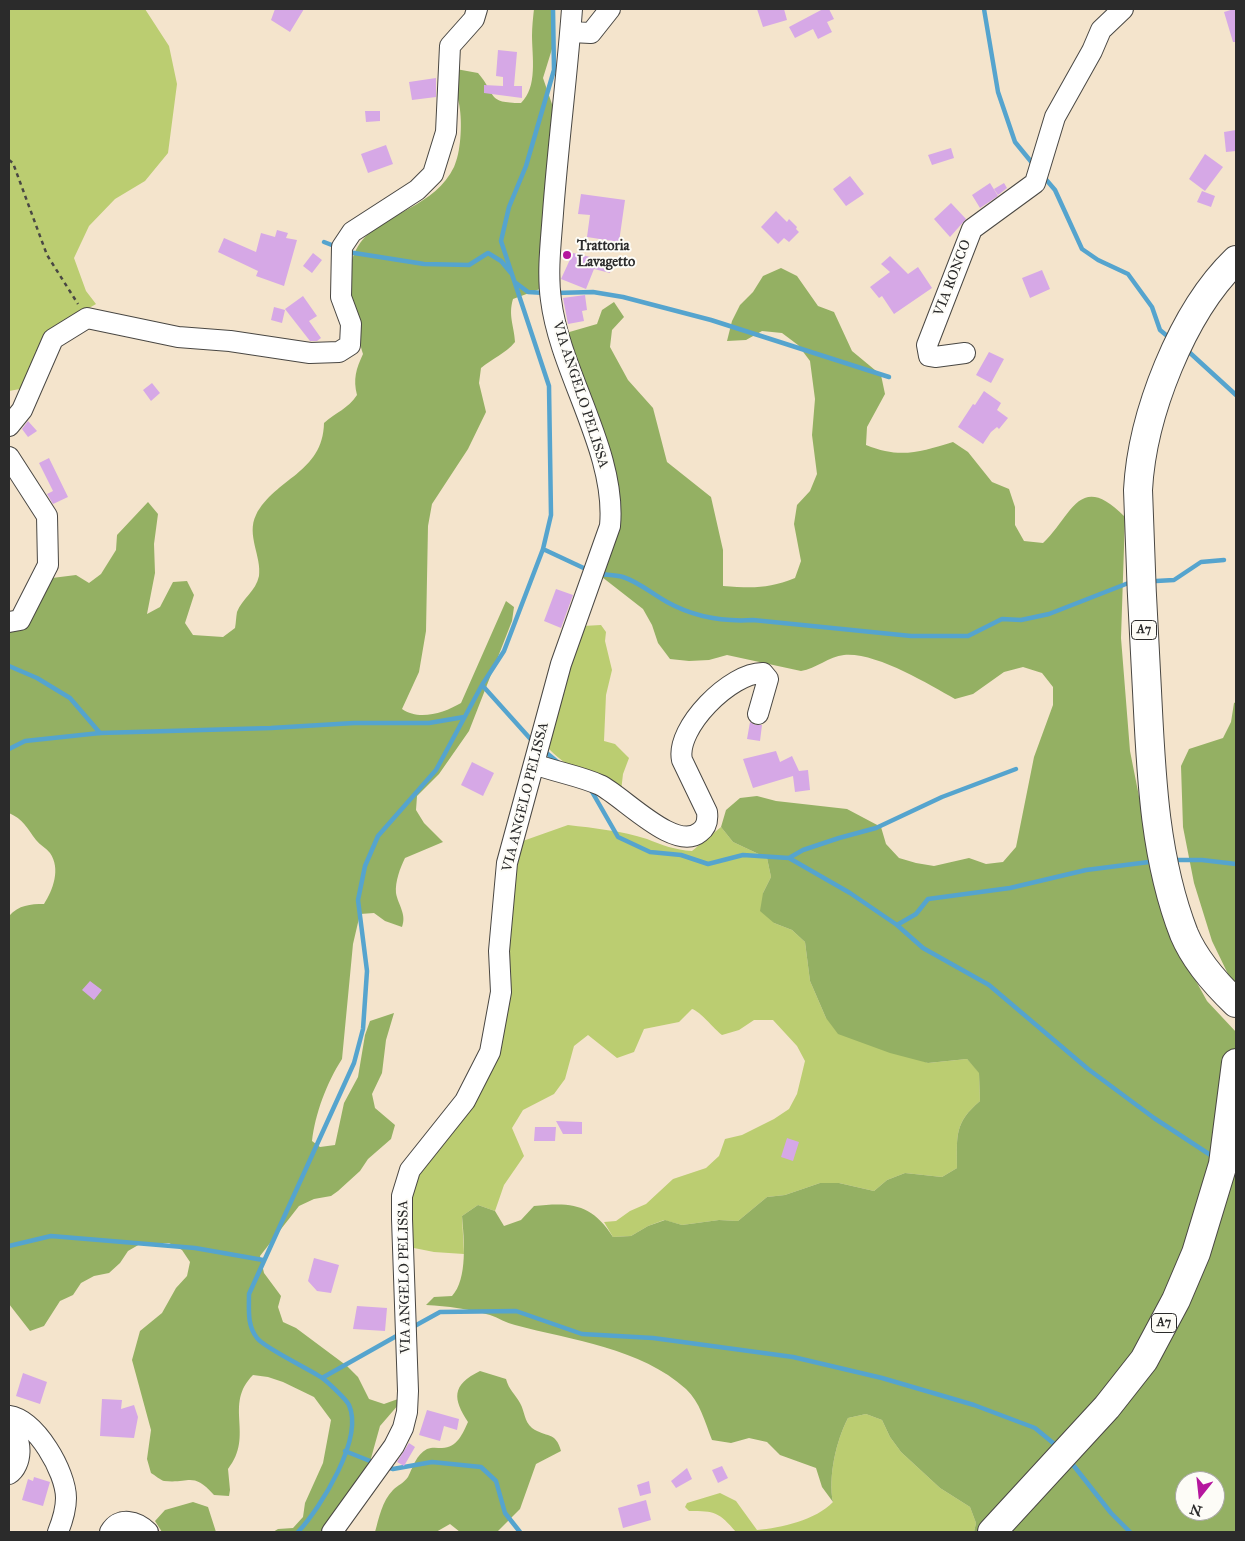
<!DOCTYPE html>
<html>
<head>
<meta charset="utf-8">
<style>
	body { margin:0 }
	#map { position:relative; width:1245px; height:1541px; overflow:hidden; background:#f4e4cc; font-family:"IM FELL Great Primer",serif }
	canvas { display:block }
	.frame { position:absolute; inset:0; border:10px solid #2b2b2b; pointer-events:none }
	.north { position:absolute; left:1175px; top:1471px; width:50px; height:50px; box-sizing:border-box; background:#fdfcf7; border:1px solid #a9a8a5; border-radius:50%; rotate:196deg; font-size:14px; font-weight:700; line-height:20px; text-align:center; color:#2b2b2b }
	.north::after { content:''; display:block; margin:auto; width:18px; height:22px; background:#b5179e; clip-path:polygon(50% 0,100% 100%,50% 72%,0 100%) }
</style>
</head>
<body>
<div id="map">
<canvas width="1245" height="1541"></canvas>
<div class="frame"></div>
<div class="north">N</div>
</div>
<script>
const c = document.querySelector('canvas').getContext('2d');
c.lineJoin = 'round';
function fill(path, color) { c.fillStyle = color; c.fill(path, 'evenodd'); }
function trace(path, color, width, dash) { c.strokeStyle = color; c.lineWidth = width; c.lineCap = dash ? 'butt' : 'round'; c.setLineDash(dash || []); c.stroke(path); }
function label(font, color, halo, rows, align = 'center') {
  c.font = font + ' "IM FELL Great Primer",serif'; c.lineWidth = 4; c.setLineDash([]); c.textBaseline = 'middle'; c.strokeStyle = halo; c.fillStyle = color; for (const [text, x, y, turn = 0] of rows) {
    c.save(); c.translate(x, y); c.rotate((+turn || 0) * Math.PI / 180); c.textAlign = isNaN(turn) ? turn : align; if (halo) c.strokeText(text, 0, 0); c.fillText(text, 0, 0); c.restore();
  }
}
const green = new Path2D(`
	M9,9H145L169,46L177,84L168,153L145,181L115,199L89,226L74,258L86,291L96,304L70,319L20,389L9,391Z
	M601,625L606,632L605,641L612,670L606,695L604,741L615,744L629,758L623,774L621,791C591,779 568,769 545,745L583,626Z
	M568,825C594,828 622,831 647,839C662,845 675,850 692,851L721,827L733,842L767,858L771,877L763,893L774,923L792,930L805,942L810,981L826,1018L928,1063L967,1059L979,1072L980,1101C954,1123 957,1136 957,1168L942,1177L905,1173L887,1180L874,1191L839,1183H820L785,1195L767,1197L738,1221L719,1220L682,1225L664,1220L648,1226L631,1236L613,1237L604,1222L616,1221L630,1211L646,1204L673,1179L706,1168L719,1156L725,1139L742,1135L774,1119L789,1109L797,1094L805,1061L797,1046L773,1020H754L739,1030L722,1035C714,1029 700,1011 692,1009L679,1022L644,1029L634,1052L617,1058L588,1035L574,1046L565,1079L554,1094L523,1110L512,1128L524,1156L504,1185L495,1211L478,1205L462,1216L464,1254L434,1252L409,1247L411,1182L480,1089L513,865L520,842Z
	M866,1414L882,1420L890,1437L901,1452L940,1488L970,1507L976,1523L974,1532H736C719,1512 715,1511 689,1511L685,1507L687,1503L720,1493L736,1501L757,1530C781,1528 816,1520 833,1502C828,1477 836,1441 848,1418Z`);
const forest = new Path2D(`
	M534,9H553L552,49L543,78L553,107L545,266L540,289L513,299C508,316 514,325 515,342C505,354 493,358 481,368L479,383L486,412L468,449L432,504L428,526L426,631L419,672L402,709C419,721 444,713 461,703L506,601L514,607L512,621L469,731L439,774L417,796L416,810L424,823L443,842L405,858C400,868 395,882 396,893C398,905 407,914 402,927L385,921L374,913L360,914L353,944L342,1059C327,1082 315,1114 312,1141L320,1147L335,1145L344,1103L358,1077L365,1035L370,1021L394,1013L386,1040L382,1073L372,1094L375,1108L395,1125L391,1139L368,1159L360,1171L338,1191L331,1196L314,1199L299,1206L260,1256L264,1273L281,1296L278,1307L283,1322L296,1328L347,1366L358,1377L369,1399L384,1404L398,1399L399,1404L380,1426L368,1469L322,1532H273L278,1529L293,1528L303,1517L305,1503L323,1463L331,1420L314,1397L283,1382L268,1377L253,1375C223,1405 255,1435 228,1469L230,1490L229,1496L214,1495C192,1471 190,1484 164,1481C160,1480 155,1475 151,1473L147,1459L151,1430L132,1360L140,1331L162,1313L176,1288L187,1276L190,1262L182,1250L169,1243L140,1244L128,1251L120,1263L109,1273L94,1276L81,1283L73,1295L60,1301L44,1326L30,1331L9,1304V916C19,905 30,904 44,904C53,890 61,869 50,853C46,848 40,845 36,840C27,828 23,819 9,813V629L52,578L76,575L89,583L101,574L116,550L117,535L148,502L158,514L154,544L155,573L147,614L160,607L173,582L187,581L194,595L185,623L193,635L223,637L235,628C236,623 236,617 237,612C242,599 256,591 259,576C262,557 246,535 256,515C275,478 323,473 324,423C336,412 348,409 357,395C353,379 356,369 363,354C354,318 336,268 365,237C377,225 396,216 410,208C428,198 445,186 454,167C461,152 462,125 460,110C459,97 451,82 456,69L478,73C497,95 486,103 521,103C538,87 532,56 532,36C532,27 533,18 534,9Z
	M781,268L797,276L818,306L834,312L852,351L881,375L885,394L867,427L866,445C900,459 920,452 953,442L968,452L992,482L1009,489L1015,507V525L1024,541L1043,543C1072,516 1079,470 1125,517L1121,638L1130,751L1151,857L1171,936L1207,1001L1236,1032V1532H974L976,1523L970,1507L940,1488L901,1452L890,1437L882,1420L866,1414L848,1418C836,1441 828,1477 833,1502L822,1487L816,1468L780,1455L767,1442L749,1438L731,1443L712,1440C705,1422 700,1402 686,1389C641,1348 571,1340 515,1325C506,1323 499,1318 490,1315C469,1309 448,1306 426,1305L434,1297L452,1296C468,1279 464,1239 462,1216L478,1205L495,1211L504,1226L521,1220L534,1206C572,1202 592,1204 613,1237L631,1236L648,1226L665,1220L682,1225L719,1220L738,1221L767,1197L785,1195L820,1183H839L874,1191L887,1180L905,1173L942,1177L957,1168C957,1136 954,1123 980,1101L979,1073L967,1059L928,1063L890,1053L838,1034L826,1018L810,981L805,942L792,930L774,923L760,911L763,893L771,877L767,858L733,842L721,827L726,810L740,798L757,796L776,801L847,809L881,827L886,844L899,858L916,863L934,866L969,858L986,864L1003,862L1016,847L1034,757L1053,705V687L1042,673L1023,667L1004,672L973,694L955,699C928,684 876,652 844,655C829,656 816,669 801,671L727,655L709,660L689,661L670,659L658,643L652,625L643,609L602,577L620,527V499L566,333L597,324L602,310L614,302L624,317L612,330L610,347L628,380L653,408L667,462L711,497L723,550V586C752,588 768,589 795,578L801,561L794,524L797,505L810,491L817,474L812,435L815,399L810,361L798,345L782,333L762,331L746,340L727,341L732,321L740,305L753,292L763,276ZM1185,1481H1215V1511H1185Z
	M1236,702V984L1228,974L1212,941L1194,883L1183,827L1181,766L1189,749L1223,738L1231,722L1234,703Z
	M480,1371L506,1379C509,1390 515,1394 520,1403C525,1412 524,1421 532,1428C546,1438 556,1431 561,1451L536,1464L520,1509L497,1532H460L450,1524L436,1532H375C379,1518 382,1501 393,1490C398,1485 404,1483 408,1477C413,1467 416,1455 427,1449C432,1447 437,1448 442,1448C457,1448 463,1433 468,1422C453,1399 451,1385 480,1371Z
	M193,1502L208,1507L216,1532H162L155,1521L165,1510Z`);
const stream = new Path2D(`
	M984,9L998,92L1015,142L1033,164
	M1043,176L1055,190L1082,249L1098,260L1128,274L1152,307L1160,330L1166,335
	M324,242L337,247
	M348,252L424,264L469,265L488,253L501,261L511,273
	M516,283L528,292L545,293
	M555,293L593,292L623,297L711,320L889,377
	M1189,352L1236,395
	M543,549L590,571
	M600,574C607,575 615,575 623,577C639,582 652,594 667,602C694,617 722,622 753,620L911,636H968L1002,619L1021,620L1049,614L1131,582
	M1156,581L1174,580L1201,562L1224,560
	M9,666L37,678L70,698L100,733
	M482,685L535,744
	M9,749L25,741L100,733L271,728L354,723H429L464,717
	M543,750L560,764
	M591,790L618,837L650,852L681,855L708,864L743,855L789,858L850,893L897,925L923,948L989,985L1088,1069L1154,1118L1215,1158
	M789,858L803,850L839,838L876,828L942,797L1016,769
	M1175,860H1202L1236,864
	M897,925L916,914L928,899L1010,888L1086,870L1149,862
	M9,1246L51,1236L195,1248L263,1260
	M411,1328L440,1312L516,1311L582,1334L653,1338L793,1357L882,1378L974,1405L1035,1428L1058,1447
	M322,1378L400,1334
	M345,1451L375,1463
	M1070,1461L1111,1513L1130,1532
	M387,1467L393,1469L432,1462L481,1467L496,1481L505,1513L520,1532
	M298,1532C321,1507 364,1439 349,1405C346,1399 325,1379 319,1376C307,1368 263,1347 257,1338C247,1325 249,1310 249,1294L354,1063L363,1029L367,971L358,900L365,866L378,836L436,770L482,685L504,651L543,549L551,515L549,386L501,241L509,207L526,166L554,70L553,9`);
const building = new Path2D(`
	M275,9H304L290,32L271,20Z
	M757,9H784L787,20L763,27Z
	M823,9H829L834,19L827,22L832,32L818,39L813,29L795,38L789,27Z
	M1234,9H1236V42H1233L1224,12Z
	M498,50L517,52L514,86H522V98L484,93V85L503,86V77L496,76Z
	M436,78V97L412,100L409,82Z
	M365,111H380V121L366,122Z
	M1236,130V151L1226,152L1224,132Z
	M386,145L393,164L368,173L361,154Z
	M951,148L954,158L932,165L928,155Z
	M1205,154L1223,167L1205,191L1189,179Z
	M850,176L864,194L846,206L833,189Z
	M990,183L998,196L980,208L972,195Z
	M1004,183L1007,188L998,195L994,189Z
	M1202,191L1215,196L1211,207L1197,202Z
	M581,194L625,200L619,242L587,237L590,215L578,214Z
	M951,203L966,219L950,237L934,219Z
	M776,211L787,222L789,219L797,227L796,229L799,232L789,242L784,238L778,244L761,227Z
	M277,230L288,233L286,238L297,240L284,286L256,276L258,271L218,252L224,238L256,252L261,233L275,237Z
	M313,253L322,260L312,273L303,266Z
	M573,253L612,262L610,273L594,269L586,289L561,279Z
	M890,256L908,274L918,267L932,288L894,314L882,296L879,298L870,287L890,272L881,264Z
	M1042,270L1050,289L1030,298L1022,278Z
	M585,295L587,310L582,311L584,321L568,324L563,298Z
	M303,296L317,316L309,321L321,338L317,341H310L285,309Z
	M274,307L285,310L282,323L271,320Z
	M989,352L1004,359L991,383L976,375Z
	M152,383L160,393L151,401L143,390Z
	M984,391L1001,403L997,410L1008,418L999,429L997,427L991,432L983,444L958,427L973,404L975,405Z
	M28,421L37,431L28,437L22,429Z
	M49,458L68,497L53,504L47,494L53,491L39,463Z
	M556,589L573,595L561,628L544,621Z
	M750,722L755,725H762L760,741L747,739Z
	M776,751L780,762L792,756L799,771L808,770L810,790L795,792L793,776L753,788L743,759Z
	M472,762L494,773L483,796L461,785Z
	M90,981L102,990L94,1000L82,990Z
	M556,1121L582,1122V1134H563Z
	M535,1127H556L555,1141H534Z
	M787,1138L799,1142L793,1161L781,1157Z
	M314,1258L339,1265L331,1293L317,1291L308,1281Z
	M357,1306L387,1308L385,1331L353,1329Z
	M23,1373L47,1382L40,1404L16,1396Z
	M102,1399L122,1400L121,1409L134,1405L138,1417L134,1438L100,1436Z
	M427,1410L459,1419L457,1430L444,1426L440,1441L419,1435Z
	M409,1443L415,1447L404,1466L397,1462Z
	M722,1466L728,1478L718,1483L712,1470Z
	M687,1468L692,1479L676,1488L671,1481Z
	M34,1477L50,1482L43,1506L22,1500L28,1479L33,1481Z
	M649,1481L651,1493L640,1496L637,1485Z
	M646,1500L651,1520L623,1528L618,1508Z`);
const path = new Path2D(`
	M9,160L13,163L47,255L78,304`);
const minor = new Path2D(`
	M571,32L591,33L610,9
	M965,353L935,357L929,356L927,345L972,229L1035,183L1055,117L1092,51L1101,30L1123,9
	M9,426L22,410L53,339L87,318L178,337L230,341L310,353L339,352L350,345L351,324L341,297L342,247L352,232L417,190L433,174L446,132L450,46L474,19L477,9
	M9,457L47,516L48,565L20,620L9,622
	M534,764C556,772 580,776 600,785C623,796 675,853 700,832C707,827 708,820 707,812L682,760C675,728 731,672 763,673L768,679L758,714
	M9,1416C36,1420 66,1472 66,1498C66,1509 62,1522 58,1532
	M9,1430C24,1437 22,1466 9,1474
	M110,1532C119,1516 137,1521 148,1532
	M332,1532L394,1446L403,1428L407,1412L408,1391L402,1219V1196L410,1170L465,1101L490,1052L501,992L499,951L507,863L561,664L610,526C617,452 560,373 551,300C547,272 551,241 553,213C558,145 567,77 572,9`);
const highway = new Path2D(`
	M1236,260C1182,312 1142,415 1138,490C1140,557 1143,624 1147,691C1151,772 1154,857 1184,934C1195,960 1216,984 1236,1003
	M992,1532L1107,1407L1144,1360L1176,1300L1196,1253L1223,1164L1236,1063`);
const markers = [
	[567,255,5,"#b5179e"]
];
const shields = [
	[1144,630,25],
	[1164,1323,25]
];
const shieldNames = [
	["A7",1144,630],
	["A7",1164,1323]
];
const poiNames = [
	["Trattoria",577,247],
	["Lavagetto",577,263]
];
const streetNames = [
	["VIA RONCO",953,278,-69],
	["VIA ANGELO PELISSA",580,395,72],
	["VIA ANGELO PELISSA",526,797,-76],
	["VIA ANGELO PELISSA",405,1277,-91]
];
fill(green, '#bbcd71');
fill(forest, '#94b063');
trace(stream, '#55a4ce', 4.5);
fill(building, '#d6a8e6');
trace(minor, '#494743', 22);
trace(highway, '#494743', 30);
trace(path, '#494743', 2.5, [4, 4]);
trace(minor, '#fff', 20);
trace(highway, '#fff', 28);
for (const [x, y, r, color] of markers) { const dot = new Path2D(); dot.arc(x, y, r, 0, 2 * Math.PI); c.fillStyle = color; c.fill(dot); trace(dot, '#fdfcf7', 2); }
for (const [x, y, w] of shields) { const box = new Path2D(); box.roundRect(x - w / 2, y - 9.5, w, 19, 4); c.fillStyle = '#fdfcf7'; c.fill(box); trace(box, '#2b2b2b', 1); }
label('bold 12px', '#2b2b2b', null, shieldNames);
label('bold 14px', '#2b2b2b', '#fdfcf7', poiNames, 'left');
label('14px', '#2b2b2b', '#fdfcf7', streetNames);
</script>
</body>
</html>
